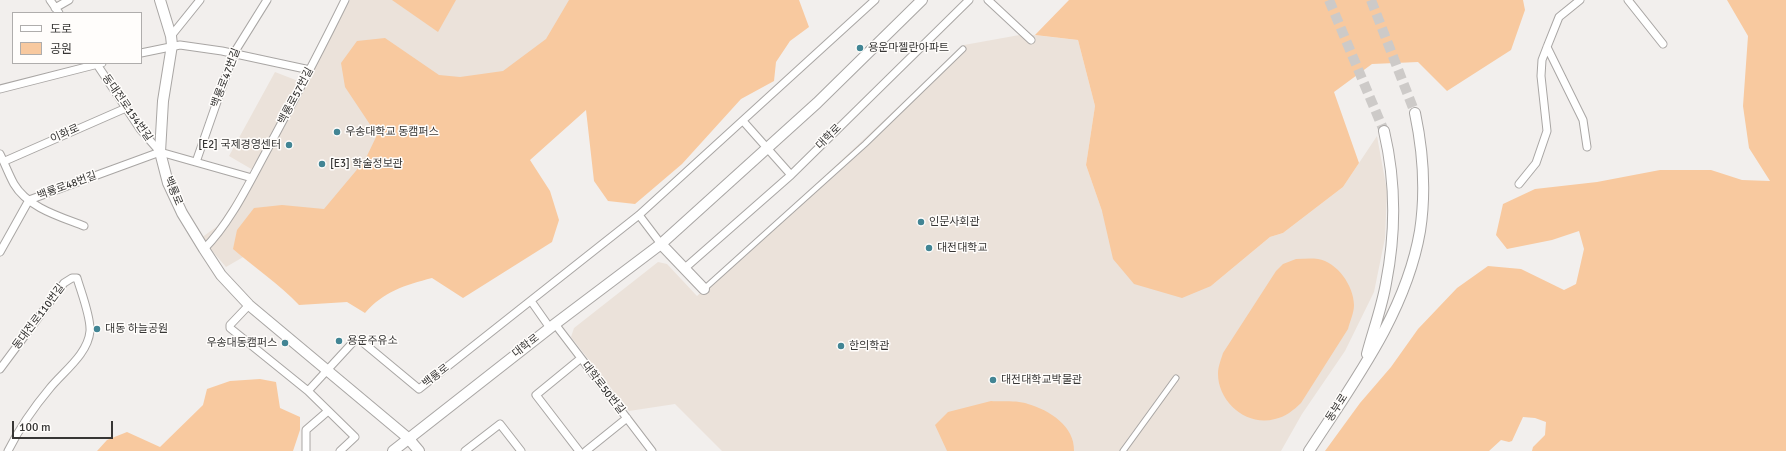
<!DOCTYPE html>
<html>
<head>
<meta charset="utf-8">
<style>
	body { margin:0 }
	#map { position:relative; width:1786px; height:451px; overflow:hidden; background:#f2efed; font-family:Signika,"Noto Sans KR",sans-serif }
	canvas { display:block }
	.legend { position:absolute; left:12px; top:12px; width:130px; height:52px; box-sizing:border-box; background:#fffdfb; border:1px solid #afadac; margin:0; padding:5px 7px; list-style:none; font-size:12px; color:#373635 }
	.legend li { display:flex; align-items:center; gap:8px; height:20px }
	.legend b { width:20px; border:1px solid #afadac }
	.scale { position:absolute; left:12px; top:421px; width:101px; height:18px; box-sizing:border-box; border:2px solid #373635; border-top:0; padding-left:5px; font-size:12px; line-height:14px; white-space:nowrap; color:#373635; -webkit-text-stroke:3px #fffdfb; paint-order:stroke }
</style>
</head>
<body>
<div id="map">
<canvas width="1786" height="451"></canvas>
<ul class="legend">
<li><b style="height:5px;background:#fff"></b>도로</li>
<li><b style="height:11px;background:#f8c99f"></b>공원</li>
</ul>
<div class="scale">100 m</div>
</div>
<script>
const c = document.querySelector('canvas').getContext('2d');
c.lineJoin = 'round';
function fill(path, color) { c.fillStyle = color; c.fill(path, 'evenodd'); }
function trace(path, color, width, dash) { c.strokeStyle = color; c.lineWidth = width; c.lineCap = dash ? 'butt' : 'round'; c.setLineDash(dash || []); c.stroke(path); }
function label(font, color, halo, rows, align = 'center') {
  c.font = font + ' Signika,"Noto Sans KR",sans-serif'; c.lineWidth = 3; c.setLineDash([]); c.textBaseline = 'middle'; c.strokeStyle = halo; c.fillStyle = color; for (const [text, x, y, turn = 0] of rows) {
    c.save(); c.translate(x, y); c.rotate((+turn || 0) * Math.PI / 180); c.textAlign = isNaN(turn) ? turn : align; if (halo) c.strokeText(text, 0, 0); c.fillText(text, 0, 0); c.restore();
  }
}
const built = new Path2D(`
	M350,0H576L553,37L329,218L245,256L226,267L201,238L219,225L253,170L229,156L275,72L306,84Z
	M1025,34L1078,40L1095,106L1086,165L1102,211L1211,286L1270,237L1283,233L1343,187L1377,136L1387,191L1385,238L1374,292L1345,351L1302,414L1281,451H722L675,404L629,411L571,337L574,328L658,262L667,264L697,296L964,45Z`);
const green = new Path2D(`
	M392,0H456L438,32Z
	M569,0H799L809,27L790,41L776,62L774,81L741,99L682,164L635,204L608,201L594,181L586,110L530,160L550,191L559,220L552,242L463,298L432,278C405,285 383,292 365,313L347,302L299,305C279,284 255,268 233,249L237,230L254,208L282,205L324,209L365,160L377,135L345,87L341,63L357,41L385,38L439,75L460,77L503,71L546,39Z
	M1069,0H1523L1525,10L1511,50L1447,91L1418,62L1372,64L1334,92L1359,163L1343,187L1283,233L1270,237L1211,286L1182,298L1134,284L1113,259L1102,211L1086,165L1095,106L1078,40L1035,35Z
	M1727,0H1786V451H1532L1533,447L1545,435L1546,422L1535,418L1523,417L1512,441L1509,442L1501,440L1489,451H1325L1360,403L1391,367L1418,329L1457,288L1488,266L1521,269L1564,290L1576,284L1584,249L1579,231L1552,240L1507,249L1496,235L1503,204L1535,189L1597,182L1660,170H1711L1742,180L1770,181L1749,148L1743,106L1748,36Z
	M1296,259C1303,259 1310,258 1318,259C1337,262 1354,286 1354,305C1354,313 1350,321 1348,329L1301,403C1294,410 1285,417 1275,419C1247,427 1218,402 1218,374C1218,366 1221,360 1223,353L1276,271L1283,264Z
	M260,379L276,382L280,408L300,417V430L293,451H97L107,440L127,432L160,447L203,405L207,389L230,381Z
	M991,401C1002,402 1017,400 1028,404C1049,410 1075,426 1074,451H947L935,425L948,412Z`);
const secondaryTunnel = new Path2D(`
	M1329,0L1384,131
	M1371,0L1415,113`);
const pedestrian = new Path2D(`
	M704,289L865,144L963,49
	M1123,451L1176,378`);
const minor = new Path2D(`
	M50,0L59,13
	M988,0L1031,40
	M1628,0L1663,44
	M55,8L69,0
	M171,36L200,0
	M1547,47L1583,120L1587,147
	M141,53L180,45L222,51L310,70
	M96,63L140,129L160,152
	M0,89L102,63
	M743,121L791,175
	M160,152L252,178
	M0,154C5,164 9,175 14,184C28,208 61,217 84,226
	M5,161L126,108
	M196,162L234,53L267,0
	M1519,184L1536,163L1547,131L1541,76L1542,60L1547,47L1559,17L1580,0
	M639,215L661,244
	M204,249C230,223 248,185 266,152C293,102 320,51 345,0
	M0,252L29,200L160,152
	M685,268L791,175L969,0
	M531,301L550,328
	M249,305L230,325V328L308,391L355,437L340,451
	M555,324L652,451
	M0,369L64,283L72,278H77C81,292 91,317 90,331C88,354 64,371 50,388C34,407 19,429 8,451
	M308,391L355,340H360L419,389L639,215L875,0
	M306,451V430L328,411
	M465,451L500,424L521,451
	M579,451L536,395L580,359
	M586,451L627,418`);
const secondary = new Path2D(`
	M160,0L171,36L172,45L163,101L160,152L168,183L182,213L204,249L221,275L249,305L408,438L419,451
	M661,244L704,289
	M1367,354C1373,331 1382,307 1386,283C1396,232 1396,182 1384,131
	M393,451L555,324L661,244L817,103L922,0
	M1309,451C1353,383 1406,313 1420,231C1426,192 1423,151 1415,113`);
const markers = [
	[860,48,4,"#428594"],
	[337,132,4,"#428594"],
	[289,145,4,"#428594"],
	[322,164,4,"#428594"],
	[921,222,4,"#428594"],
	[929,248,4,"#428594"],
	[97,329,4,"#428594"],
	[339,341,4,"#428594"],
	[285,343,4,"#428594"],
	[841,346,4,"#428594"],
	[993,380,4,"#428594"]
];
const poiNames = [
	["용운마젤란아파트",868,48],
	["우송대학교 동캠퍼스",345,132],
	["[E2] 국제경영센터",281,145,"right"],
	["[E3] 학술정보관",330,164],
	["인문사회관",929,222],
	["대전대학교",937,248],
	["대동 하늘공원",105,329],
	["용운주유소",347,341],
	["우송대동캠퍼스",277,343,"right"],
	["한의학관",849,346],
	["대전대학교박물관",1001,380]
];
const streetNames = [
	["백룡로47번길",226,78,-69],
	["백룡로57번길",296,96,-62],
	["동대전로154번길",127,108,55],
	["이화로",65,134,-24],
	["대학로",829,137,-45],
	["백룡로48번길",67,186,-20],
	["백룡로",173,191,67],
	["동대전로110번길",39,317,-53],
	["대학로",526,346,-38],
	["백룡로",436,376,-38],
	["대학로50번길",603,388,52],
	["동부로",1337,408,-57]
];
fill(built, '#ebe2da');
fill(green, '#f8c99f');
trace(secondaryTunnel, '#cdcac8', 10, [10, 5]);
trace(pedestrian, '#a9a6a4', 7);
trace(minor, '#a9a6a4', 9);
trace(secondary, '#a9a6a4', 12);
trace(pedestrian, '#fff', 5);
trace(minor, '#fff', 7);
trace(secondary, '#fff', 10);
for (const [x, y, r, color] of markers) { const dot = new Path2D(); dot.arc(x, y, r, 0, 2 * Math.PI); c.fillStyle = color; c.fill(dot); trace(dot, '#fffdfb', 1.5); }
label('11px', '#373635', '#fffdfb', poiNames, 'left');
label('11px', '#373635', '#fffdfb', streetNames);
</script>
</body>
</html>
